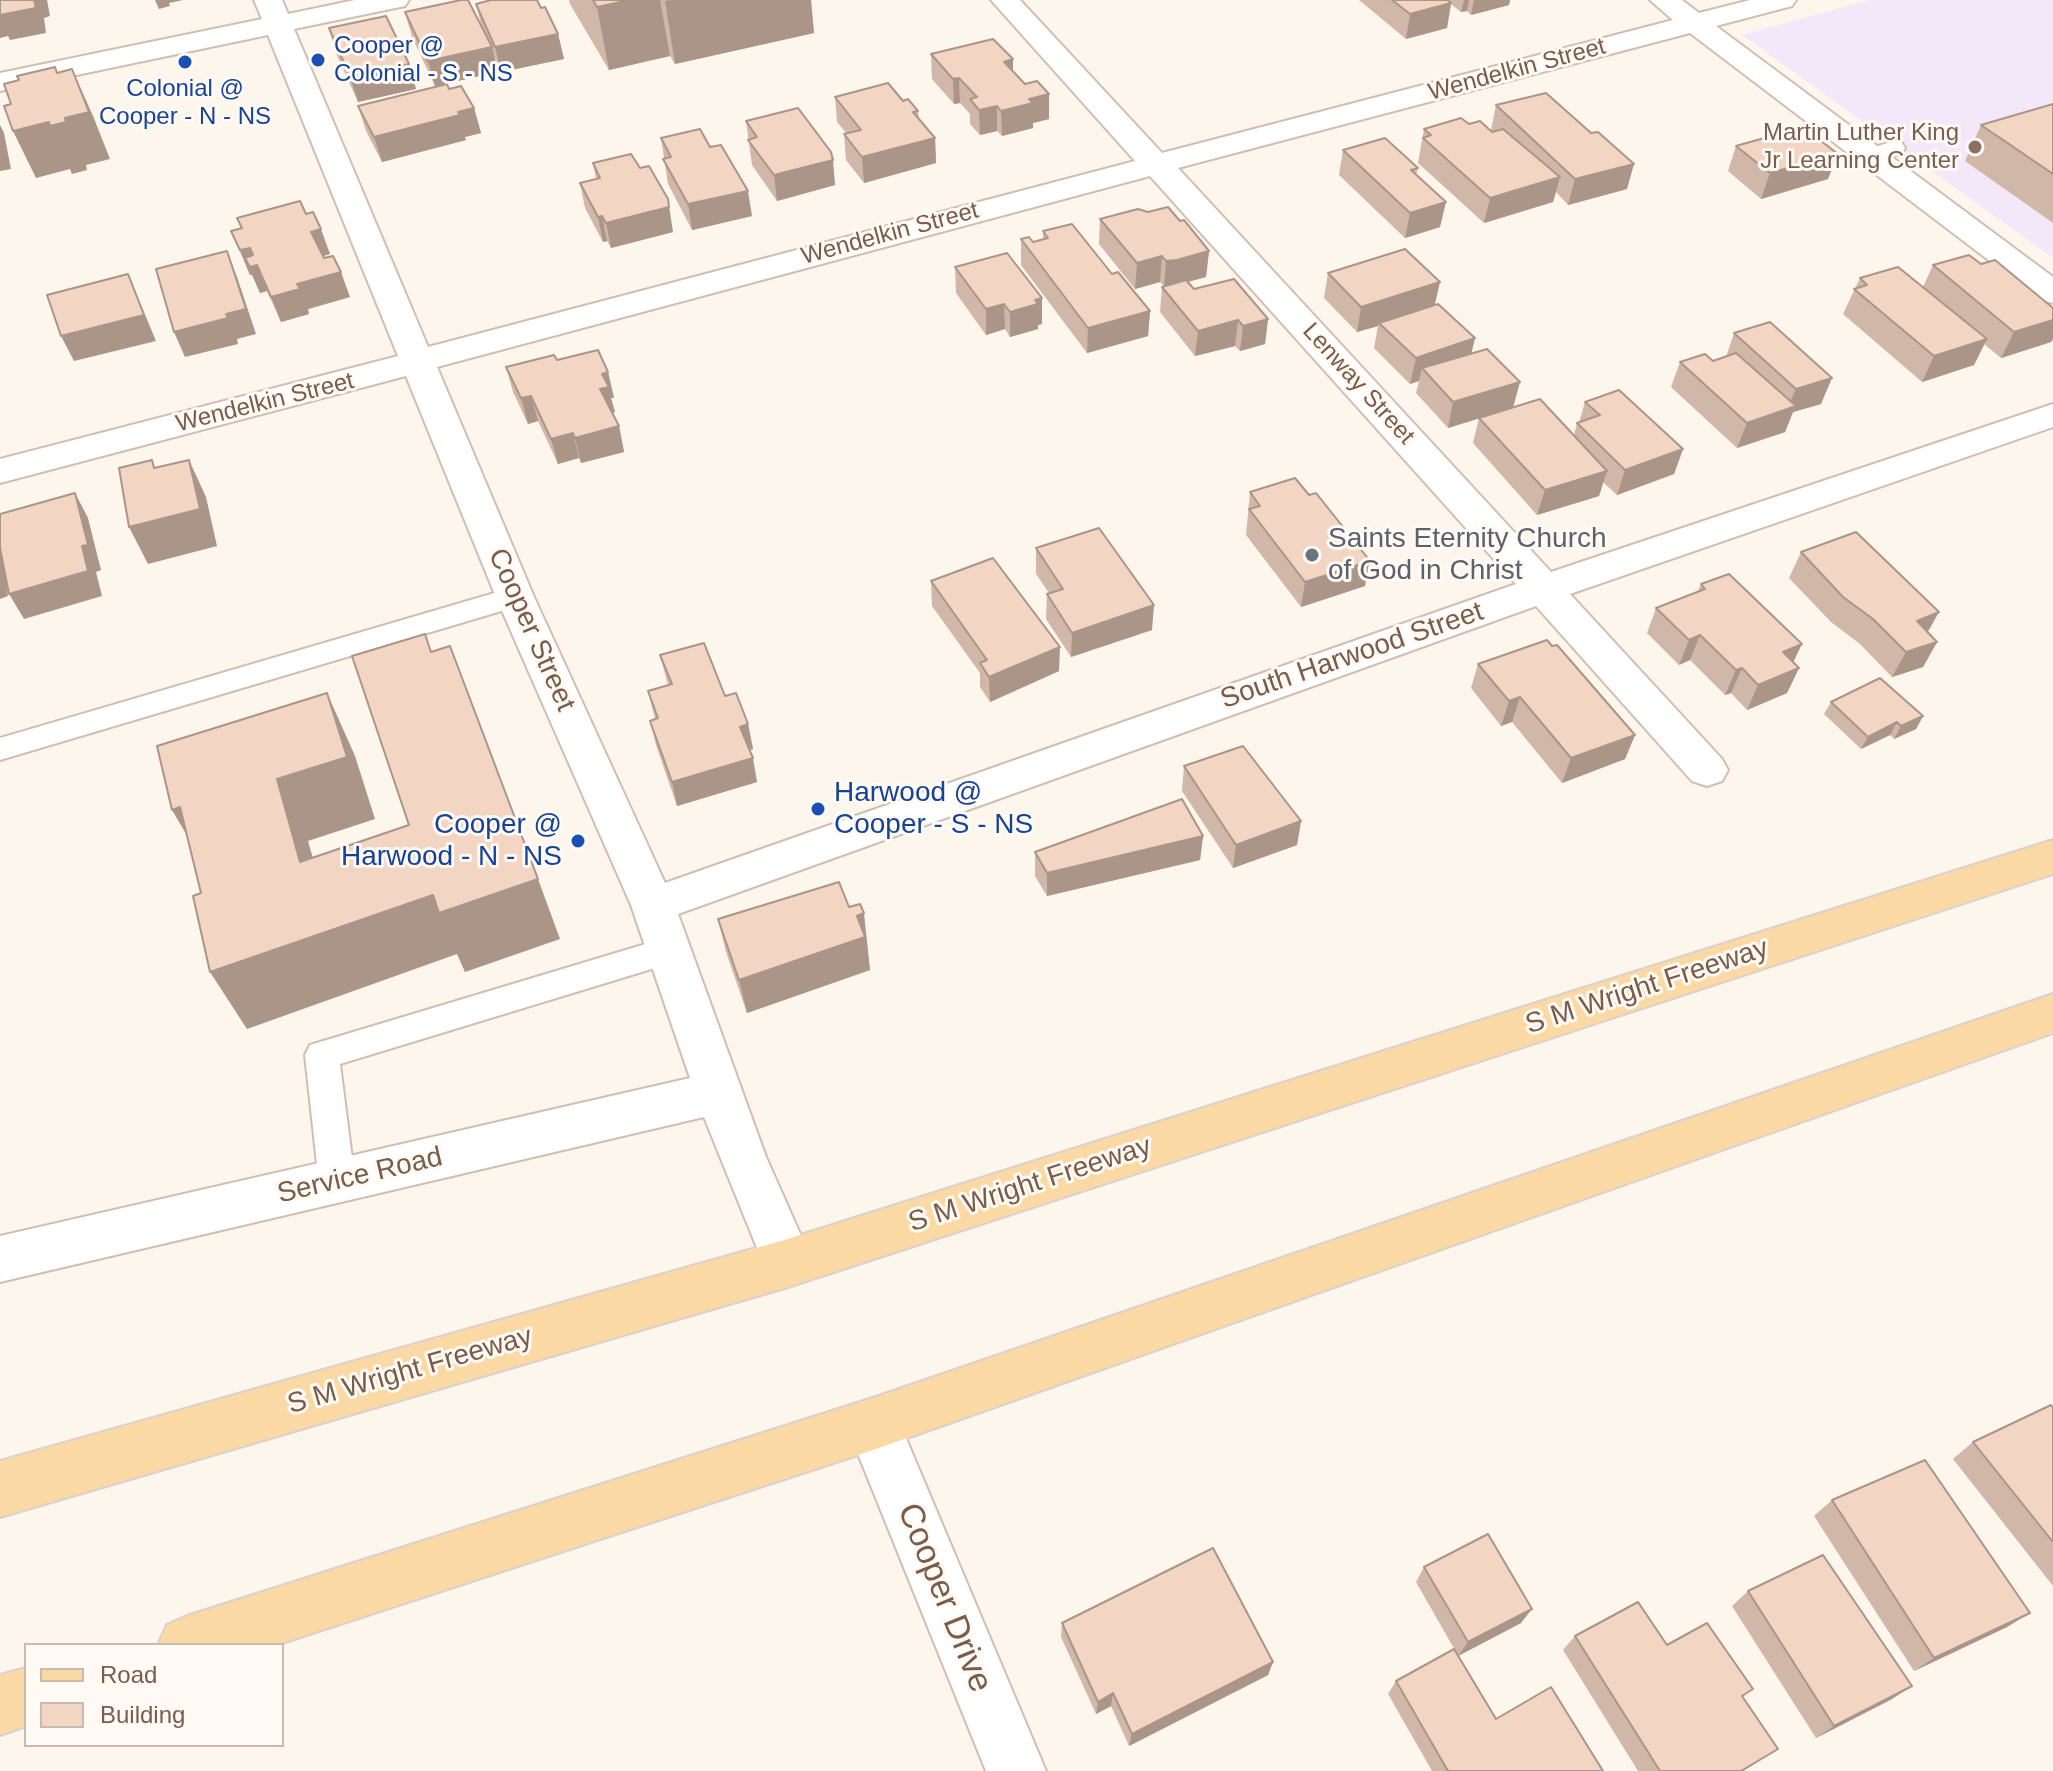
<!DOCTYPE html>
<html>
<head>
<meta charset="utf-8">
<style>
	body { margin:0 }
	#map { position:relative; width:2053px; height:1771px; overflow:hidden; background:#fdf6ec; font-family:Helvetica,sans-serif }
	canvas { display:block }
	.legend { position:absolute; left:24px; top:1643px; width:260px; height:104px; box-sizing:border-box; background:#fffaf3; border:2px solid #cabbb1; margin:0; padding:10px 14px; list-style:none; font-size:24px; color:#7a5c4d }
	.legend li { display:flex; align-items:center; gap:16px; height:40px }
	.legend b { width:40px; border:2px solid #cabbb1 }
</style>
</head>
<body>
<div id="map">
<canvas width="2053" height="1771"></canvas>
<ul class="legend">
<li><b style="height:10px;background:#fbd9a5"></b>Road</li>
<li><b style="height:22px;background:#f3d5c3"></b>Building</li>
</ul>
</div>
<script>
const c = document.querySelector('canvas').getContext('2d');
c.lineJoin = 'round';
function fill(path, color) { c.fillStyle = color; c.fill(path, 'evenodd'); }
function trace(path, color, width, dash) { c.strokeStyle = color; c.lineWidth = width; c.lineCap = dash ? 'butt' : 'round'; c.setLineDash(dash || []); c.stroke(path); }
function label(font, color, halo, rows, align = 'center') {
  c.font = font + ' Helvetica,sans-serif'; c.lineWidth = 6; c.setLineDash([]); c.textBaseline = 'middle'; c.strokeStyle = halo; c.fillStyle = color; for (const [text, x, y, turn = 0] of rows) {
    c.save(); c.translate(x, y); c.rotate((+turn || 0) * Math.PI / 180); c.textAlign = isNaN(turn) ? turn : align; if (halo) c.strokeText(text, 0, 0); c.fillText(text, 0, 0); c.restore();
  }
}
const education = new Path2D(`
	M1869,0H2053V258L1742,35Z`);
const service = new Path2D(`
	M1894,141L1902,143L1905,148L1902,153L1870,163L1859,156L1862,151Z
	M515,587L525,590L529,597L525,604L0,760V738Z
	M669,937L681,940L685,950L681,960L340,1064L355,1182L350,1193L337,1198L324,1193L319,1182L305,1055L310,1045Z`);
const minor = new Path2D(`
	M254,0H282L288,14L355,0H409L405,6L294,29L428,347L1135,161L991,0H1020L1162,153L1673,20L1650,0H1682L1699,13L1750,0H1796L1792,6L1716,26L2053,277V303L2041,300L1690,33L1178,168L1551,572L2053,404V427L1570,594L1722,759L1728,770L1722,781L1707,786L1692,781L1536,606L678,914L766,1157L813,1263L806,1280L788,1287L770,1280L704,1117L0,1282V1236L690,1078L631,905L496,597L406,376L0,483V459L398,356L268,35L0,91V73L262,19ZM1150,176L1516,584L665,883L534,597L437,367Z
	M873,1398L892,1405L1046,1771H986L846,1424L854,1405Z`);
const primary = new Path2D(`
	M2053,840V874L788,1287L0,1517V1461L788,1239Z
	M2053,994V1033L873,1450L276,1645H158L167,1625L187,1616L873,1398Z
	M26,1668V1726L0,1735V1675Z`);
const wall = new Path2D(`
	M569,0H811L814,33L675,64L670,56L609,70L570,4Z
	M1359,0H1510L1509,5L1471,15L1467,11L1461,12L1451,4L1447,28L1406,39Z
	M476,4L541,8L558,34L564,59L501,72L495,58L498,72L435,86L412,37L405,12L482,28Z
	M329,28L416,89L358,102L336,53Z
	M931,54L1013,59V71L1025,84L1049,94V119L1033,123V128L1002,136L997,131L980,135L970,124V114L960,103L954,104L932,79Z
	M449,89L474,108L481,133L465,137L466,140L382,162L366,131L358,106Z
	M835,97L903,101L918,111L919,119L935,138L936,163L864,183L846,160L844,134H847L837,122Z
	M2053,104V223L1965,161L1981,125Z
	M1496,105L1627,189L1568,205L1556,192L1553,202L1484,223L1418,163L1424,129L1469,124L1491,130Z
	M746,121L835,185L777,201L752,165Z
	M661,138L752,216L692,230L668,184Z
	M1736,146L1828,179L1761,199L1728,171Z
	M1343,150L1418,168L1416,175L1440,227L1405,238L1339,175Z
	M593,163L673,232L611,248L607,241L603,242L585,208L580,183L596,179Z
	M306,214L330,254L323,256L350,297L308,309L309,314L281,322L267,291L260,293L252,275H250L231,231L241,228L237,218Z
	M1100,219L1180,221L1209,251L1206,277L1188,282L1194,289L1268,319L1265,344L1240,351L1235,346L1195,356L1160,312L1162,287L1164,286L1160,282L1135,289L1099,244Z
	M1043,231L1112,274L1150,311L1148,336L1087,353L1021,265V239L1033,242L1043,240Z
	M1981,264L2053,308V339L2051,342L2001,358L1984,344L1974,365L1922,382L1843,314L1860,278L1923,287L1933,265Z
	M955,267L1042,298V324L1038,325V329L1010,337L1005,329L986,335L956,293Z
	M1328,273L1435,305L1513,407L1574,435L1577,423H1579L1585,402L1683,449L1674,474L1617,495L1603,482L1599,496L1537,515L1473,443L1479,418L1448,428L1416,393L1419,381L1410,384L1374,348L1378,326L1357,332L1324,298Z
	M1734,333L1821,404L1793,412L1785,432L1737,448L1671,387L1680,362L1713,361L1726,357Z
	M557,360L608,372L614,398H611L615,412L612,413L619,426L624,452L581,463L579,458L558,464L538,421L528,424L513,392L506,367Z
	M1250,492L1365,586L1301,607L1246,535Z
	M1036,548L1152,630L1071,657L1046,619L1047,594L1049,593L1036,574Z
	M1801,552L1928,632L1937,642L1923,667L1892,677L1860,644L1831,622L1789,578Z
	M931,581L1059,671L990,702L980,687V673L932,606Z
	M1701,584L1799,668L1787,693L1747,710L1731,693L1725,695L1690,660L1679,665L1647,633L1656,608L1698,591Z
	M660,655L725,696L748,724L753,749L750,750L757,782L677,806L656,745L650,721L655,719L648,691L668,685Z
	M1478,664L1635,735L1625,759L1562,783L1512,722L1501,726L1471,688Z
	M1831,702L1923,716L1916,729L1894,739L1890,735L1861,749L1824,714Z
	M1184,766L1301,821L1297,845L1233,868L1182,791Z
	M1203,836L1200,860L1047,896L1035,876V852Z
	M849,907L868,947H867L870,970L747,1013L726,952L718,919Z
	M2053,1408V1586L1953,1459L1973,1442Z
	M1832,1500L2007,1627L1914,1671L1814,1516Z
	M1424,1567L1521,1623L1458,1656L1496,1719L1603,1771H1432L1388,1694L1396,1681L1456,1652L1416,1582Z
	M1748,1591L1892,1699L1816,1738L1732,1606Z
	M1062,1623L1273,1662L1268,1675L1129,1746L1111,1706L1096,1714L1061,1637Z
	M1575,1636L1667,1645L1743,1697L1778,1749L1743,1771H1638L1563,1650Z`);
const shadedWall = new Path2D(`
	M34,0H47L50,16L44,18L46,33L10,40L8,36L0,38V15Z
	M155,0H183L169,3L170,6L159,9Z
	M630,0H660L670,56L609,70L597,7Z
	M672,0H811L814,33L675,64L665,1Z
	M1464,0H1469L1467,11L1461,12Z
	M1474,0H1510L1509,5L1471,15Z
	M1451,3L1447,28L1406,39L1410,14Z
	M558,34L564,59L501,72L495,47Z
	M492,47L498,72L435,86L428,61Z
	M1013,59V84L1004,62Z
	M409,64L416,89L358,102L350,77Z
	M72,69L93,116L110,159L86,165L87,170L72,174L70,169L36,178L13,131L76,115Z
	M959,78L960,103L954,104L953,79Z
	M1049,94V119L1033,123V128L1002,136L1001,111L1029,99Z
	M997,106V131L980,135L979,110Z
	M474,108L481,133L465,137L466,140L382,162L374,137Z
	M0,125L4,133L11,169L0,171Z
	M935,138L936,163L864,183L862,157Z
	M1838,154L1828,179L1761,199L1770,173Z
	M833,160L835,185L777,201L774,175Z
	M1634,164L1627,189L1568,205L1575,179Z
	M1560,177L1553,202L1484,223L1490,198Z
	M748,191L752,216L692,230L688,204Z
	M668,199L673,232L611,248L606,223Z
	M1446,202L1440,227L1405,238L1410,213Z
	M602,216L607,241L603,242L598,217Z
	M321,229L330,254L320,257L311,232Z
	M250,248L267,291L260,293L245,258L252,275H250L240,250Z
	M227,251L237,277L256,334L237,339L238,344L185,357L174,332L226,314Z
	M1209,251L1206,277L1175,285L1164,287L1166,261Z
	M1162,256L1160,282L1135,289L1137,263Z
	M341,272L350,297L308,309L309,314L281,322L271,297L297,284Z
	M128,274L156,341L74,361L61,336Z
	M1440,282L1434,308L1379,323L1378,326L1357,332L1361,307Z
	M1042,298V324L1038,325V329L1010,337V312Z
	M1004,304L1005,329L986,335V309Z
	M1150,311L1148,336L1087,353L1088,328Z
	M1268,319L1265,344L1240,351L1243,326Z
	M1238,320L1235,346L1195,356L1198,331Z
	M2053,320V339L2051,342L2001,358L2014,332Z
	M1475,338L1469,364L1422,368L1419,381L1410,384L1416,358Z
	M1987,339L1974,365L1922,382L1934,356Z
	M608,372L614,398H611L615,412L606,414L600,389L602,374Z
	M1832,378L1821,404L1793,412L1785,432L1737,448L1747,423L1787,409L1796,389Z
	M1520,382L1513,408L1448,428L1453,402Z
	M531,396L538,421L528,424L521,398Z
	M619,426L624,452L581,463L575,438Z
	M573,433L579,458L558,464L551,439Z
	M1683,449L1674,474L1617,495L1625,470Z
	M189,460L206,497L217,546L148,564L129,527Z
	M1607,471L1599,496L1537,515L1545,490Z
	M75,493L88,518L101,570L96,572L102,596L24,619L9,594L82,546Z
	M0,532L14,586L7,588L8,596L0,599Z
	M1370,561L1365,586L1301,607L1305,582Z
	M1154,605L1152,630L1071,657L1072,633Z
	M1939,612L1925,637L1917,621Z
	M1700,635L1690,660L1679,665L1689,640Z
	M1937,642L1923,667L1892,677L1906,652Z
	M1802,644L1790,669L1783,652Z
	M1060,647L1059,671L990,702L989,677Z
	M1742,668L1731,693L1725,695L1736,670Z
	M1799,668L1787,693L1747,710L1758,685Z
	M327,693L355,756L375,819L308,841L331,922L300,862L277,779Z
	M1520,697L1512,722L1501,726L1509,701Z
	M1923,716L1916,729L1894,739L1901,726Z
	M1897,722L1890,735L1861,749L1868,737Z
	M748,724L753,749L745,751L740,727Z
	M1635,735L1625,759L1562,783L1571,758Z
	M753,758L757,782L677,806L672,782Z
	M180,807L208,871L172,810Z
	M1301,821L1297,845L1233,868L1236,845Z
	M1203,836L1200,860L1047,896V873Z
	M538,879L560,939L465,972L457,954L247,1029L210,972L433,895Z
	M864,913L870,970L747,1013L739,980L857,916Z
	M1532,1609L1521,1623L1458,1656L1468,1642Z
	M2030,1613L2007,1627L1914,1671L1934,1658Z
	M1273,1662L1268,1675L1129,1746L1132,1734Z
	M1912,1686L1892,1699L1816,1738L1834,1726Z
	M1113,1693L1111,1706L1096,1714L1098,1702Z`);
const building = new Path2D(`
	M0,0H34L36,8L0,15Z
	M461,0H468L492,47L428,61L405,12Z
	M491,0H537L541,8L545,7L558,34L495,47L476,4Z
	M593,0H630L597,7Z
	M1392,0H1447L1451,3L1410,14Z
	M386,16L409,64L350,77L329,28Z
	M993,39L1013,59L1004,62L1025,84L1037,81L1049,94L1029,99L1033,103L1001,111L997,106L979,110L970,99L977,97L959,78L953,79L931,54Z
	M55,67L57,73L72,69L89,112L65,118L66,122L50,126L49,122L13,131L4,106L11,104L4,84L19,80L17,76Z
	M888,83L903,101L908,99L918,111L913,112L935,138L862,157L844,134L861,130L835,97Z
	M447,84L449,89L461,86L474,108L458,112L460,115L374,137L358,106Z
	M1546,93L1591,133L1598,132L1634,164L1575,179L1496,105Z
	M2053,104V174L1981,125Z
	M798,108L831,152L833,160L774,175L748,140L757,137L746,121Z
	M1461,118L1469,124L1480,121L1492,132L1503,129L1560,177L1490,198L1423,138L1431,135L1424,129Z
	M1803,127L1838,154L1770,173L1736,146Z
	M700,129L710,147L721,145L748,191L688,204L663,159L671,157L661,138Z
	M1385,138L1418,168L1411,170L1446,202L1410,213L1343,150Z
	M631,154L640,168L649,166L668,199L669,207L606,223L602,216L598,217L580,183L600,178L593,163Z
	M300,201L306,214L313,212L321,229L311,232L324,258L333,256L341,272L297,284L300,289L271,297L257,265L250,267L245,258L253,255L250,248L240,250L231,231L242,228L237,218Z
	M1168,207L1180,221L1184,220L1209,251L1177,260L1166,261L1162,256L1137,263L1100,219L1138,209L1148,212Z
	M1072,224L1112,274L1118,272L1150,311L1088,328L1021,239L1029,237L1033,242L1048,238L1043,231Z
	M1405,249L1440,282L1361,307L1328,273Z
	M227,251L246,309L226,314L228,318L174,332L156,269Z
	M1007,253L1042,298L1035,300L1038,304L1010,312L1004,304L986,309L955,267Z
	M1969,255L1981,264L1995,260L2053,308V320L2014,332L1933,265Z
	M1898,267L1987,339L1934,356L1854,289L1867,285L1860,278Z
	M128,274L144,315L61,336L47,295Z
	M1234,279L1268,319L1243,326L1238,320L1198,331L1162,287L1186,280L1194,289Z
	M1438,304L1475,338L1416,358L1379,323Z
	M1770,322L1832,378L1796,389L1734,333Z
	M1487,349L1520,382L1453,402L1422,368Z
	M598,350L608,372L602,374L609,387L600,389L619,426L575,438L573,433L551,439L531,396L521,398L506,367L554,355L557,360Z
	M1736,353L1796,406L1747,423L1680,362L1705,354L1713,361Z
	M1619,390L1683,449L1625,470L1577,423L1600,415L1585,402Z
	M1540,399L1607,471L1545,490L1479,418Z
	M152,460L154,468L189,460L200,509L129,527L119,468Z
	M1295,478L1309,495L1316,493L1370,561L1305,582L1249,509L1260,506L1250,492Z
	M75,493L88,545L82,546L88,571L9,594L0,548V514Z
	M1099,528L1154,605L1072,633L1047,594L1063,589L1036,548Z
	M1856,532L1939,612L1917,621L1937,642L1906,652L1873,619L1843,597L1801,552Z
	M993,558L1060,647L989,677L980,663L987,660L931,581Z
	M1729,574L1802,644L1783,652L1799,668L1758,685L1742,668L1736,670L1700,635L1689,640L1656,608L1705,589L1701,584Z
	M425,634L431,652L450,646L538,879L439,913L433,895L210,972L193,896L201,893L180,807L172,810L157,746L327,693L347,757L277,779L300,862L409,825L352,656Z
	M1547,640L1552,646L1557,645L1635,735L1571,758L1520,697L1509,701L1478,664Z
	M704,643L725,696L736,693L748,724L740,727L753,758L672,782L650,721L658,718L648,691L672,684L660,655Z
	M1880,678L1923,716L1901,726L1897,722L1868,737L1831,702Z
	M1243,746L1301,821L1236,845L1184,766Z
	M1182,799L1203,836L1047,873L1035,852Z
	M839,882L849,907L860,904L864,913L857,916L865,937L739,980L718,919Z
	M2051,1405L2053,1408V1542L1973,1442Z
	M1925,1460L2030,1613L1934,1658L1832,1500Z
	M1488,1534L1532,1609L1468,1642L1424,1567Z
	M1213,1548L1273,1662L1132,1734L1113,1693L1098,1702L1062,1623Z
	M1823,1555L1912,1686L1834,1726L1748,1591Z
	M1638,1602L1667,1645L1707,1623L1753,1689L1742,1696L1778,1749L1741,1771H1660L1575,1636Z
	M1454,1649L1496,1719L1551,1687L1603,1771H1448L1396,1681Z`);
const markers = [
	[318,60,8,"#1a4fb4"],
	[185,62,8,"#1a4fb4"],
	[1975,147,8,"#8d6e63"],
	[1312,555,8,"#6b7280"],
	[818,809,8,"#1a4fb4"],
	[578,841,8,"#1a4fb4"]
];
const farTransitnames = [
	["Cooper @",334,46],
	["Colonial - S - NS",334,74],
	["Colonial @",185,89,"center"],
	["Cooper - N - NS",185,117,"center"]
];
const farStreetnames = [
	["Wendelkin Street",1517,70,-15],
	["Wendelkin Street",890,234,-15],
	["Lenway Street",1358,384,48],
	["Wendelkin Street",265,403,-14]
];
const farEducationnames = [
	["Martin Luther King",1959,133],
	["Jr Learning Center",1959,161]
];
const worshipNames = [
	["Saints Eternity Church",1328,539],
	["of God in Christ",1328,571]
];
const streetNames = [
	["Cooper Street",531,630,66],
	["South Harwood Street",1352,656,-19],
	["S M Wright Freeway",1647,987,-18],
	["Service Road",360,1176,-13],
	["S M Wright Freeway",1030,1185,-18],
	["S M Wright Freeway",410,1371,-16]
];
const transitNames = [
	["Harwood @",834,793],
	["Cooper - S - NS",834,825],
	["Cooper @",562,825,"right"],
	["Harwood - N - NS",562,857,"right"]
];
const nearStreetnames = [
	["Cooper Drive",944,1598,68]
];
fill(education, '#f3e8fa');
trace(service, '#d1beb0', 4);
trace(minor, '#d1beb0', 4);
trace(primary, '#dad1cd', 4);
fill(service, '#fff');
fill(minor, '#fff');
fill(primary, '#fbd9a5');
fill(wall, '#d1b7a8');
fill(shadedWall, '#aa9588');
fill(building, '#f3d5c3');
trace(building, '#aa9588', 2);
for (const [x, y, r, color] of markers) { const dot = new Path2D(); dot.arc(x, y, r, 0, 2 * Math.PI); c.fillStyle = color; c.fill(dot); trace(dot, '#fffaf3', 3); }
label('24px', '#164399', '#fffaf3', farTransitnames, 'left');
label('24px', '#7a5c4d', '#fffaf3', farStreetnames);
label('24px', '#785e54', '#fffaf3', farEducationnames, 'right');
label('28px', '#5b616d', '#fffaf3', worshipNames, 'left');
label('28px', '#7a5c4d', '#fffaf3', streetNames);
label('28px', '#164399', '#fffaf3', transitNames, 'left');
label('34px', '#7a5c4d', '#fffaf3', nearStreetnames);
</script>
</body>
</html>
